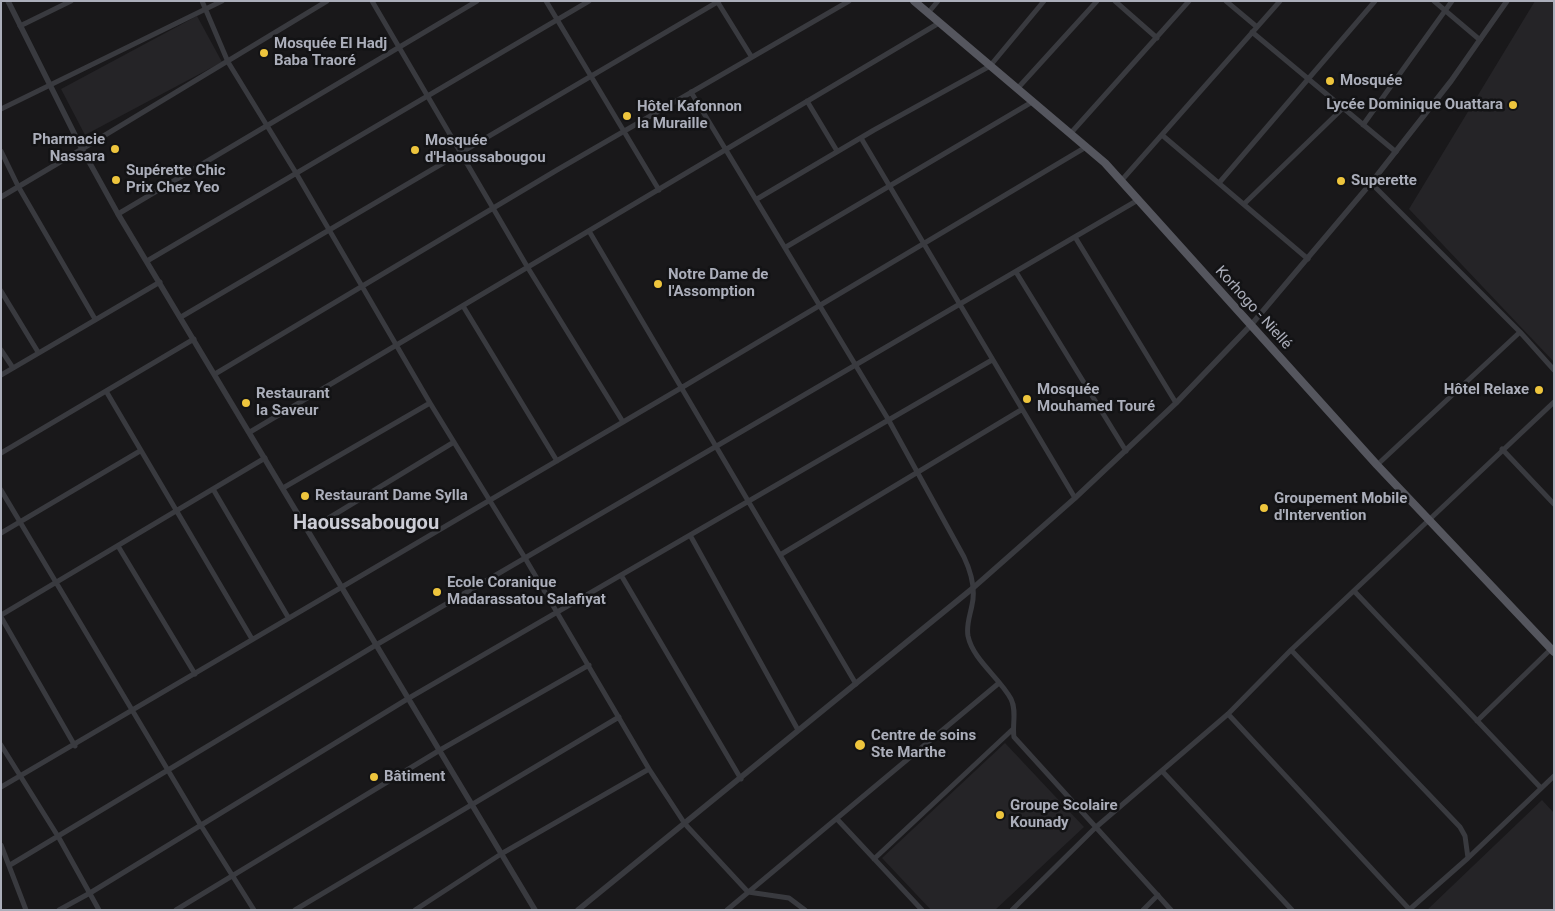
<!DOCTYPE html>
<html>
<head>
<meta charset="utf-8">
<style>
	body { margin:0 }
	#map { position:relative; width:1555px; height:911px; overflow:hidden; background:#19181a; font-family:Roboto,sans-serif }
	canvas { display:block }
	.frame { position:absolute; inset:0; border:2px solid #abaeba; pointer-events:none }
</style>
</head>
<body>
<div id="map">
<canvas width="1555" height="911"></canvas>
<div class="frame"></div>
</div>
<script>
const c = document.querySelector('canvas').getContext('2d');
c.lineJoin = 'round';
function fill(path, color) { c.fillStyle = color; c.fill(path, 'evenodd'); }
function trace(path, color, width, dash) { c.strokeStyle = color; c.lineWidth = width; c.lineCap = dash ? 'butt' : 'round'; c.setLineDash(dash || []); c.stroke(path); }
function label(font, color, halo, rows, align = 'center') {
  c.font = font + ' Roboto,sans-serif'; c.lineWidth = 5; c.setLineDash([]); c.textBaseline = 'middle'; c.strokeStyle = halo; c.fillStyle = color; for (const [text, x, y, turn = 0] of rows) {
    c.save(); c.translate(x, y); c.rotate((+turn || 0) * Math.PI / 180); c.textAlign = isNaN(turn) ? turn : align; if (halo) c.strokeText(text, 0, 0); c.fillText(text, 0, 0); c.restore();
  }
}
const built = new Path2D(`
	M1535,1H1554V362L1409,209Z
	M197,16L222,62L85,135L61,89Z
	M1005,743L1084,827L995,910H931L882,858Z
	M1542,800L1554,813V910H1427Z`);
const minor = new Path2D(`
	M202,1L228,62L296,173L430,403L525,558L649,769L685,824L748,892L789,898L805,910
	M372,1L528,268L623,422
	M546,1L659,190
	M717,1L751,56
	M1115,1L1157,38
	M1226,1L1257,27
	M1434,1L1480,40
	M928,13L938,1
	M20,26L71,1
	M1252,32L1396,152
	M1017,89L1097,1
	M691,92L888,419L964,557C971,572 976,588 972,605C970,616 966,625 968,636C973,660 1000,678 1011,699C1017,711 1012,725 1014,737L1171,910
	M807,101L837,151
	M1,109L222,1
	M1363,125L1452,1
	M1070,134L1189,1
	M1162,135L1308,259
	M861,138L1075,498
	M82,149L327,1
	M1,151L18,186L95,319
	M1121,181L1280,1
	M1219,183L1375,1
	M1371,183L1520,332L1554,370
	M757,199L874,130L990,66L1044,1
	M1244,204L1342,109
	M118,214L477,1
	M589,231L856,684
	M1075,237L1176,403
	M786,247L1032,102
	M147,261L589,1
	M1016,272L1126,451
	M1,291L38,352
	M463,306L557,461
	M181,317L719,1
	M1,350L13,368
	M215,374L557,170L849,1
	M1,375L160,282
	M106,391L252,639
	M250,432L939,23
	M1502,449L1554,504
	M1,453L194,339
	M1377,465L1520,332
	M283,488L430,403
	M213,489L288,617
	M1,490L200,824L254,910
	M309,530L454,442
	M1,533L140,451
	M690,535L798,730
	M118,546L195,674
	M780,555L1021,410
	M621,575L741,779
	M1355,592L1541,788
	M1,615L265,458
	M1,617L75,746
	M1291,650L1460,827L1465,836L1468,858
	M1228,714L1410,910
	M1477,721L1551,649
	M1,745L59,838L99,910
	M1162,771L1292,910
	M1,787L681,388L1086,147
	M837,819L922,910
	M1,845L26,910
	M874,859L1013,729
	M10,865L376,645L1138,200
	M59,910L90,893L409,698L992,360
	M176,910L440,750L589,665
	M295,910L619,717
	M415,910L501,854L649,769
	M727,910L999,683
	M1012,910L1095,828L1228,714L1291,650L1554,402
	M1143,910L1158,895
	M1409,910L1468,858L1554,776`);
const tertiary = new Path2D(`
	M8,1L82,149L118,214L535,910
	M1,197L82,149
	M578,910L973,588L1075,498L1176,403L1251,325L1371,183L1451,81L1507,1`);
const primary = new Path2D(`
	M914,1L1105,163L1377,465L1554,652`);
const markers = [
	[264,53,5,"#eec53d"],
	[1330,81,5,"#eec53d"],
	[1513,105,5,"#eec53d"],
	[627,116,5,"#eec53d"],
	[115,149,5,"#eec53d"],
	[415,150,5,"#eec53d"],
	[116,180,5,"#eec53d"],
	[1341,181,5,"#eec53d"],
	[658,284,5,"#eec53d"],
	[1539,390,5,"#eec53d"],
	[1027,399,5,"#eec53d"],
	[246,403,5,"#eec53d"],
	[305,496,5,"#eec53d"],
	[1264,508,5,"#eec53d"],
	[437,592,5,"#eec53d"],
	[860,745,6,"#eec53d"],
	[374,777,5,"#eec53d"],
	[1000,815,5,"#eec53d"]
];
const poiNames = [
	["Mosquée El Hadj",274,44],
	["Baba Traoré",274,61],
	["Mosquée",1340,81],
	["Lycée Dominique Ouattara",1503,105,"right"],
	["Hôtel Kafonnon",637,107],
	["la Muraille",637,124],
	["Pharmacie",105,140,"right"],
	["Nassara",105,157,"right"],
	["Mosquée",425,141],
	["d'Haoussabougou",425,158],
	["Supérette Chic",126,171],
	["Prix Chez Yeo",126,188],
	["Superette",1351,181],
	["Notre Dame de",668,275],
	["l'Assomption",668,292],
	["Mosquée",1037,390],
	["Mouhamed Touré",1037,407],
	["Hôtel Relaxe",1529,390,"right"],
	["Restaurant",256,394],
	["la Saveur",256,411],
	["Restaurant Dame Sylla",315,496],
	["Groupement Mobile",1274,499],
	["d'Intervention",1274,516],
	["Ecole Coranique",447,583],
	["Madarassatou Salafiyat",447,600],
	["Centre de soins",871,736],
	["Ste Marthe",871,753],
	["Bâtiment",384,777],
	["Groupe Scolaire",1010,806],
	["Kounady",1010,823]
];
const streetNames = [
	["Korhogo - Niellé",1253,308,48]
];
const districtNames = [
	["Haoussabougou",366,524]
];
fill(built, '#252427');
trace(minor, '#393a3f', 5);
trace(tertiary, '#393a3f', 5.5);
trace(primary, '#55565e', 8);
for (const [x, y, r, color] of markers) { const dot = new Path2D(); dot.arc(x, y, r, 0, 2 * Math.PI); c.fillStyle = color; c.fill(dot); trace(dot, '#131315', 2); }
label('bold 15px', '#abaeba', '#131315', poiNames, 'left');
label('15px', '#abaeba', '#131315', streetNames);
label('bold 20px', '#cccdd6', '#131315', districtNames);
</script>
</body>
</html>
